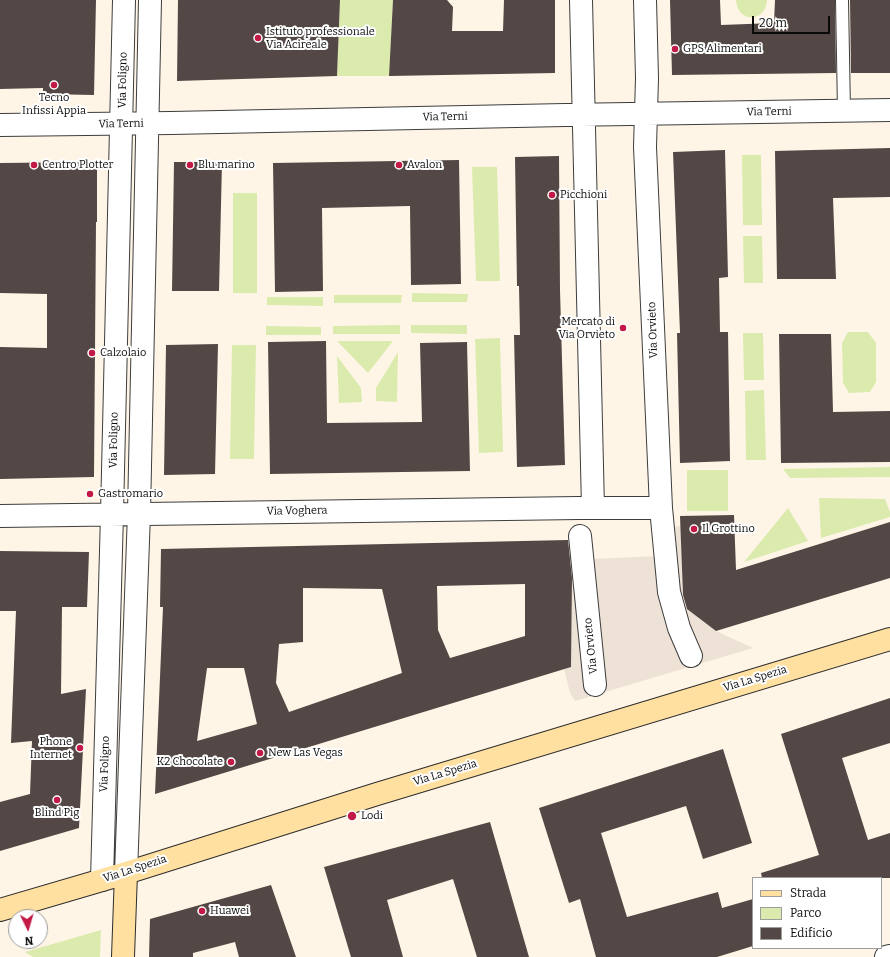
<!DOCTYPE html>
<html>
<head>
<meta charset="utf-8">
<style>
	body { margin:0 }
	#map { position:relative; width:890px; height:957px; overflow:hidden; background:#fff5e6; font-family:Bitter,serif }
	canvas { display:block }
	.legend { position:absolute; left:752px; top:877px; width:130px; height:72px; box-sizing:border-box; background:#fff; border:1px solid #9d9d9d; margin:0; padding:5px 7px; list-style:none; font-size:12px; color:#0a0a0a }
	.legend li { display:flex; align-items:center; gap:8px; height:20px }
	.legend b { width:20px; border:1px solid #9d9d9d }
	.north { position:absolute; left:8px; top:909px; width:40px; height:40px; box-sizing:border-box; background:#fff; border:1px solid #9d9d9d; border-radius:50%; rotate:175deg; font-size:11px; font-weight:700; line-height:16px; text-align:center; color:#0a0a0a }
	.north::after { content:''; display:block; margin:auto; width:14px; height:18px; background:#c21946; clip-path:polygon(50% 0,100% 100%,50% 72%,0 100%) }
	.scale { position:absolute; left:752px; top:16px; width:78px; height:18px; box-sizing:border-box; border:2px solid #0a0a0a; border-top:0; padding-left:5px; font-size:12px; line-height:14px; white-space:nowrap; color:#0a0a0a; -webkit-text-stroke:3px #fff; paint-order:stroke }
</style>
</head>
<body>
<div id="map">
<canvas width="890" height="957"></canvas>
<ul class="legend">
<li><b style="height:5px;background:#ffe0a1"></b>Strada</li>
<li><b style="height:11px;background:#dbebae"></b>Parco</li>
<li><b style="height:11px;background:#534845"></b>Edificio</li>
</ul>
<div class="north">N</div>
<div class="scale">20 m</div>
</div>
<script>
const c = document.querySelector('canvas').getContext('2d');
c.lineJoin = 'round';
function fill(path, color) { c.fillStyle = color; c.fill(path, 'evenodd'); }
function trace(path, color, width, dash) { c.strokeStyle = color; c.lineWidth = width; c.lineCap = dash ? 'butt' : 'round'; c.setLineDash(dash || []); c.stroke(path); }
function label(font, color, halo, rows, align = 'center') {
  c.font = font + ' Bitter,serif'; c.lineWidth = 4; c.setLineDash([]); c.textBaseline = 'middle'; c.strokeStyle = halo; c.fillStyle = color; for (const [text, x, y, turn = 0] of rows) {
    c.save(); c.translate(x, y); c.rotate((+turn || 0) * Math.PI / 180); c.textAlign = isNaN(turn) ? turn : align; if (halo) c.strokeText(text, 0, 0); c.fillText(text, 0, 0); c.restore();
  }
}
const green = new Path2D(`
	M340,0H393L389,76H337Z
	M736,0H767C766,23 737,23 736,0Z
	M742,155H761L762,225H743Z
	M472,167H497L500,281H476Z
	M233,193H257V293H233Z
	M743,236H762L763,283H744Z
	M412,293L468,294L467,302H412Z
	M334,295H402L401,303H334Z
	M267,297H323V306L267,305Z
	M400,325V334H333V326Z
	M411,325H467V334L411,333Z
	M266,326L321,327V335H266Z
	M848,332H868L876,343V382L870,392L849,393L843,383L842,343Z
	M743,333H763L764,380H744Z
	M500,338L503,452L479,453L475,339Z
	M337,341H393L368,373Z
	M232,345H256L254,459H230Z
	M398,352L397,402L376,401V388Z
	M337,356L361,388L362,402L339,403Z
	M764,390L766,460H746L745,391Z
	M890,467V477L790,478L783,469Z
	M687,470H728V511H687Z
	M819,498L885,499L890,512V517L821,538Z
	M788,508L808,541L744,562Z
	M101,930L100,957H33L25,952Z`);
const plaza = new Path2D(`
	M681,526L683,606L716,631L753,648L575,701L570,693L564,669L571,667L572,540L591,559L660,556L659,528Z`);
const building = new Path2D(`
	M0,0H96L94,95L43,94V88L0,89Z
	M178,0H340L337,76L177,81Z
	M393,0H447L453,7L452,31H503L504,0H555V73L389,76Z
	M670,0H720L721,25L774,23L775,0H835L836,73L672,75Z
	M850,0H890V73H851Z
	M890,148V197L833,198L836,279H777L775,151Z
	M725,150L728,277L719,278L720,332H728L730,461L680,463L677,333H680L673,152Z
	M559,156L560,290L565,465L517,467L514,335H520L519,286H517L515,157Z
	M459,160L461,284L411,285L410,206L322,208L323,291L275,292L273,163Z
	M97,162V222H96L94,477L0,479V347L47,348V294L0,293V163Z
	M174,162H222L219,291H172Z
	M779,334H831L833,412L890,411V462L781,463Z
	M326,341L327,423L422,422L420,343L467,342L470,471L270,474L268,342Z
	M218,344L215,474L164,475L166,345Z
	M734,515L736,570L890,522V578L716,631L687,609L683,595L680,516Z
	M568,540L572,578L571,667L155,794L163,607H160L161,549ZM525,584V636L450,658L438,630L437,586ZM303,588L382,589L402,673L289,712L276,683L279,644L303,642ZM207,668H244L257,724L197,741Z
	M0,551L89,552L87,607H62L61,694L86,689L79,828L0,851V802L30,794L32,741L11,743L16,611H0Z
	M890,698V743L842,758L868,840L890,833V878H762L761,873L819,855L781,734Z
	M723,749L752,843L703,859L686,806L601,833L627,917L718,892L722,908L753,899V946L717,957H596L580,899L569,903L539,808Z
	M490,822L529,957H477L453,879L387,900L403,957H351L324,867Z
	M271,885L296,957H239L235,942L193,953V957H149L150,919Z`);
const lane = new Path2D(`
	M842,0L844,111`);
const street = new Path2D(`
	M581,0L593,508
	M645,0L647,78L645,147L661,508L669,592L679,628L691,656
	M0,125L171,123L565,115L890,110
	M0,516L579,508H661
	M580,536L595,685
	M126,873L139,513L150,0
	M102,880L112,514L124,0
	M886,957L890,956`);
const secondary = new Path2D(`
	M0,910L126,873L377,794L890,639
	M123,957L126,873`);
const markers = [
	[258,38,4,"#c21946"],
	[675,49,4,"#c21946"],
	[54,85,4,"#c21946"],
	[34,165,4,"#c21946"],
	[190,165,4,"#c21946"],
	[399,165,4,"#c21946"],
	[552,195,4,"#c21946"],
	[623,328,4,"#c21946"],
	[92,353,4,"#c21946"],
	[90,494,4,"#c21946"],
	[694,529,4,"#c21946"],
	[80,748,4,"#c21946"],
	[260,753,4,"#c21946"],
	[231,762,4,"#c21946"],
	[57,800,4,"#c21946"],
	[352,816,5,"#c21946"],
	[202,911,4,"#c21946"]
];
const poiNames = [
	["Istituto professionale",266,32],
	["Via Acireale",266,45],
	["GPS Alimentari",683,49],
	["Tecno",54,98,"center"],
	["Infissi Appia",54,111,"center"],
	["Centro Plotter",42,165],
	["Blu marino",198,165],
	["Avalon",407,165],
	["Picchioni",560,195],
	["Mercato di",615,322,"right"],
	["Via Orvieto",615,335,"right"],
	["Calzolaio",100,353],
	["Gastromario",98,494],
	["Il Grottino",702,529],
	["Phone",72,742,"right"],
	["Internet",72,755,"right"],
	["New Las Vegas",268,753],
	["K2 Chocolate",223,762,"right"],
	["Blind Pig",57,813,"center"],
	["Lodi",361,816],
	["Huawei",210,911]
];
const streetNames = [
	["Via Foligno",123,80,-89],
	["Via Terni",769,112,-1],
	["Via Terni",445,117,-1],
	["Via Terni",121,124,-1],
	["Via Orvieto",653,330,-92],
	["Via Foligno",114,440,-89],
	["Via Voghera",297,511,-1],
	["Via Orvieto",591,646,-96],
	["Via La Spezia",755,679,-17],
	["Via Foligno",105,764,-88],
	["Via La Spezia",445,773,-17],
	["Via La Spezia",135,869,-18]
];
fill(green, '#dbebae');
fill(plaza, '#eee2d6');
fill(building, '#534845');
trace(lane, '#3d3d3d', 14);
trace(street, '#3d3d3d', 24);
trace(secondary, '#2c2c2c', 24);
trace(lane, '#fff', 12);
trace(street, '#fff', 22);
trace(secondary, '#ffe0a1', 22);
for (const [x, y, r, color] of markers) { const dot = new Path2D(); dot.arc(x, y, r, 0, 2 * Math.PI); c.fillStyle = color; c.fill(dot); trace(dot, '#fff', 1.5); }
label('11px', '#0a0a0a', '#fff', poiNames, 'left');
label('11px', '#0a0a0a', '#fff', streetNames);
</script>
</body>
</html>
